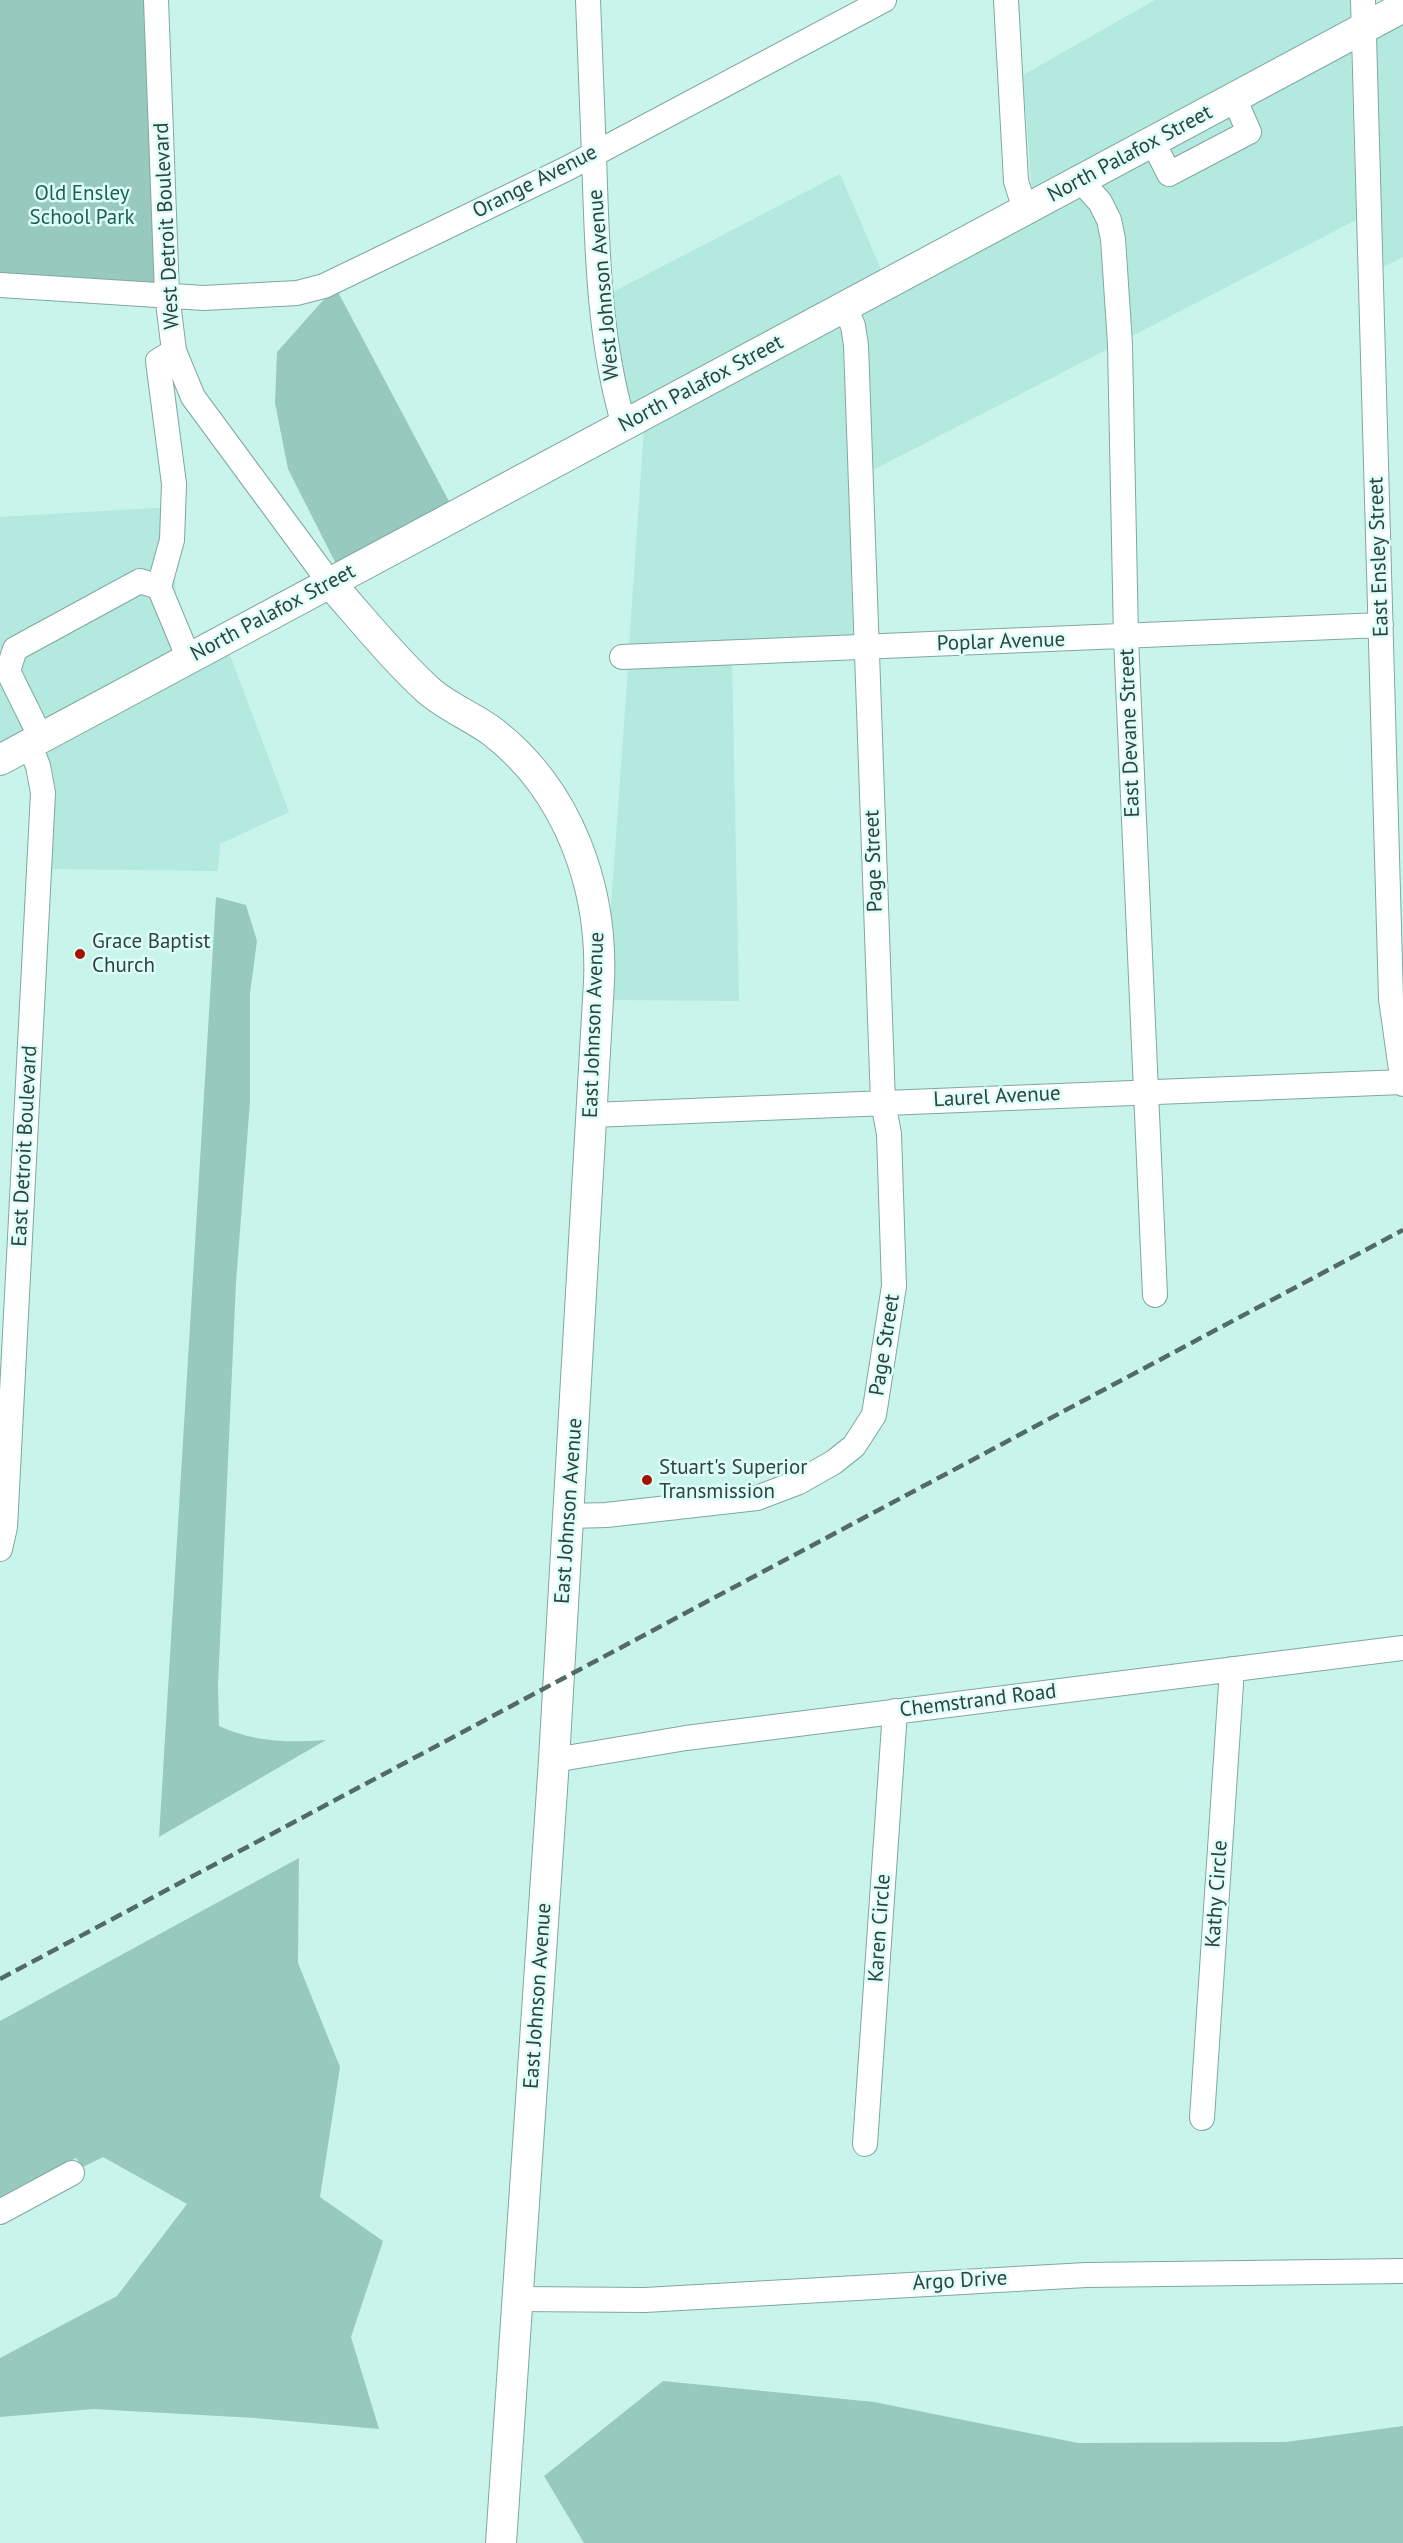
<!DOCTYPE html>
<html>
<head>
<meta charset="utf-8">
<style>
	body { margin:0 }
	canvas { display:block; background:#c8f4eb }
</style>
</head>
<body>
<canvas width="1403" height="2543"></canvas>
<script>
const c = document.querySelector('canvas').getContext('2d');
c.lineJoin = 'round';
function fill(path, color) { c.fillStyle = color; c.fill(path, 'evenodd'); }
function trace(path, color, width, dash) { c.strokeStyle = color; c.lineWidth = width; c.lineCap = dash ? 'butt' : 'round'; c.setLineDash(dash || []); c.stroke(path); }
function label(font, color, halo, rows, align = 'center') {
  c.font = font + ' "PT Sans",sans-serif'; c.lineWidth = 5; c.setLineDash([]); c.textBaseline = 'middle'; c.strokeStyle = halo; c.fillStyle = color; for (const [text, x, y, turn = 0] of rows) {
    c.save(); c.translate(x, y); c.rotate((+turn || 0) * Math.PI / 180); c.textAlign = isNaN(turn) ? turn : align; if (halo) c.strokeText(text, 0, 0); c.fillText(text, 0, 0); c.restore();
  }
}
const built = new Path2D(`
	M1155,0H1350L1351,23L1032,194L1023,75Z
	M1403,20V257L1383,267L1376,34Z
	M1351,48L1356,220L1132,336L1126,238L1121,215L1112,197L1099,183Z
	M840,174L883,274L632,408L625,386L613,292Z
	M1078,195L1089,208L1097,223L1100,240L1108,349L873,470L869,345L860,311Z
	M839,323L844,346L853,636L629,646L644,429Z
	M171,507L179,651L0,747V517Z
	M228,650L289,812L220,844L218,871L52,869L55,793L51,765L45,751Z
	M732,663L739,1001L610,1000V920L628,668Z`);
const green = new Path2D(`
	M0,0H156L167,294L0,285Z
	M338,292L451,505L337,566L288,469L275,403L277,352L327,296Z
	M216,897L246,905L257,941L250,993V1102L236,1282L218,1685L219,1726C254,1742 288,1743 326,1740L159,1837Z
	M299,1858L298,1963L340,2067L320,2197L383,2241L351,2337L379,2429L255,2418L93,2409L0,2417V2358L117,2296L187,2204L103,2157L83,2167L76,2158L0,2199V2021Z
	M663,2381L874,2402L1078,2443L1286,2442L1403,2426V2543H584L544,2476Z`);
const minor = new Path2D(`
	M156,0L167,294L174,351L193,397L330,583
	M588,0C590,52 592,103 594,155C597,245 598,338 624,425
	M1006,0L1016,181L1025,210
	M1363,0L1391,999L1403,1084
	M1153,142L1169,174L1249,132L1234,98
	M1081,181L1100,202L1109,220L1113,239L1120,344L1126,638L1155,1295
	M0,285L204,298L297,293L324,286L566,169L884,0
	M174,351L158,361L174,484L172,540L159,587L189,659
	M622,657L1381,625
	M41,738L8,671L15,649L140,581L159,587
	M592,1115L1402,1082
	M569,1516L606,1515L757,1498L799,1482L834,1462L854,1446L874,1415L894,1286L889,1134L883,1102L856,345L853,326L845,307
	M0,1549L5,1527L43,793L38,766L29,744
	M554,1760L686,1738L1403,1648
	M1202,2118L1232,1669
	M865,2144L895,1711
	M0,2212L72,2173
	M518,2299L645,2300L1086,2275L1403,2271`);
const major = new Path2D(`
	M330,583C362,619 393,658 428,690C447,707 473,717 493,732C569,791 603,888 599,982L554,1760L501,2543
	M0,760L1403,7`);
const rail = new Path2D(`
	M0,1979L1403,1230`);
const markers = [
	[80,954,6,"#a51300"],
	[647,1480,6,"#a51300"]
];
const streetNames = [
	["North Palafox Street",1130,154,-28],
	["Orange Avenue",535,182,-27],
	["West Detroit Boulevard",167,226,-93],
	["West Johnson Avenue",604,285,-95],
	["North Palafox Street",701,384,-28],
	["East Ensley Street",1379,557,-92],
	["North Palafox Street",273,613,-28],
	["Poplar Avenue",1001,642,-2],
	["East Devane Street",1130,733,-92],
	["Page Street",874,861,-92],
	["East Johnson Avenue",594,1025,-88],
	["Laurel Avenue",997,1097,-3],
	["East Detroit Boulevard",25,1146,-87],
	["Page Street",885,1345,-81],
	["East Johnson Avenue",569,1511,-86],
	["Chemstrand Road",978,1701,-7],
	["Kathy Circle",1217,1894,-86],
	["Karen Circle",880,1928,-86],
	["East Johnson Avenue",538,1996,-86],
	["Argo Drive",960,2281,-3]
];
const parkNames = [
	["Old Ensley",82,194],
	["School Park",82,218]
];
const poiNames = [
	["Grace Baptist",92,942],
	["Church",92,966],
	["Stuart's Superior",659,1468],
	["Transmission",659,1492]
];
fill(built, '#b3e9de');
fill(green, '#98c9bf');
trace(minor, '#7fa8a0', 26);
trace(major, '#7fa8a0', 32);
trace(minor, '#fff', 24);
trace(major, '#fff', 30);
trace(rail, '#536a65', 4.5, [12, 6]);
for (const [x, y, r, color] of markers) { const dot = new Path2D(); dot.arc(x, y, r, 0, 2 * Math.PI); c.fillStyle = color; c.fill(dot); trace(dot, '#dcfff8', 2); }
label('21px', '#30413e', '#dcfff8', streetNames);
label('21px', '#205e54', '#dcfff8', parkNames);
label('21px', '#30413e', '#dcfff8', poiNames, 'left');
</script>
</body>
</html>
